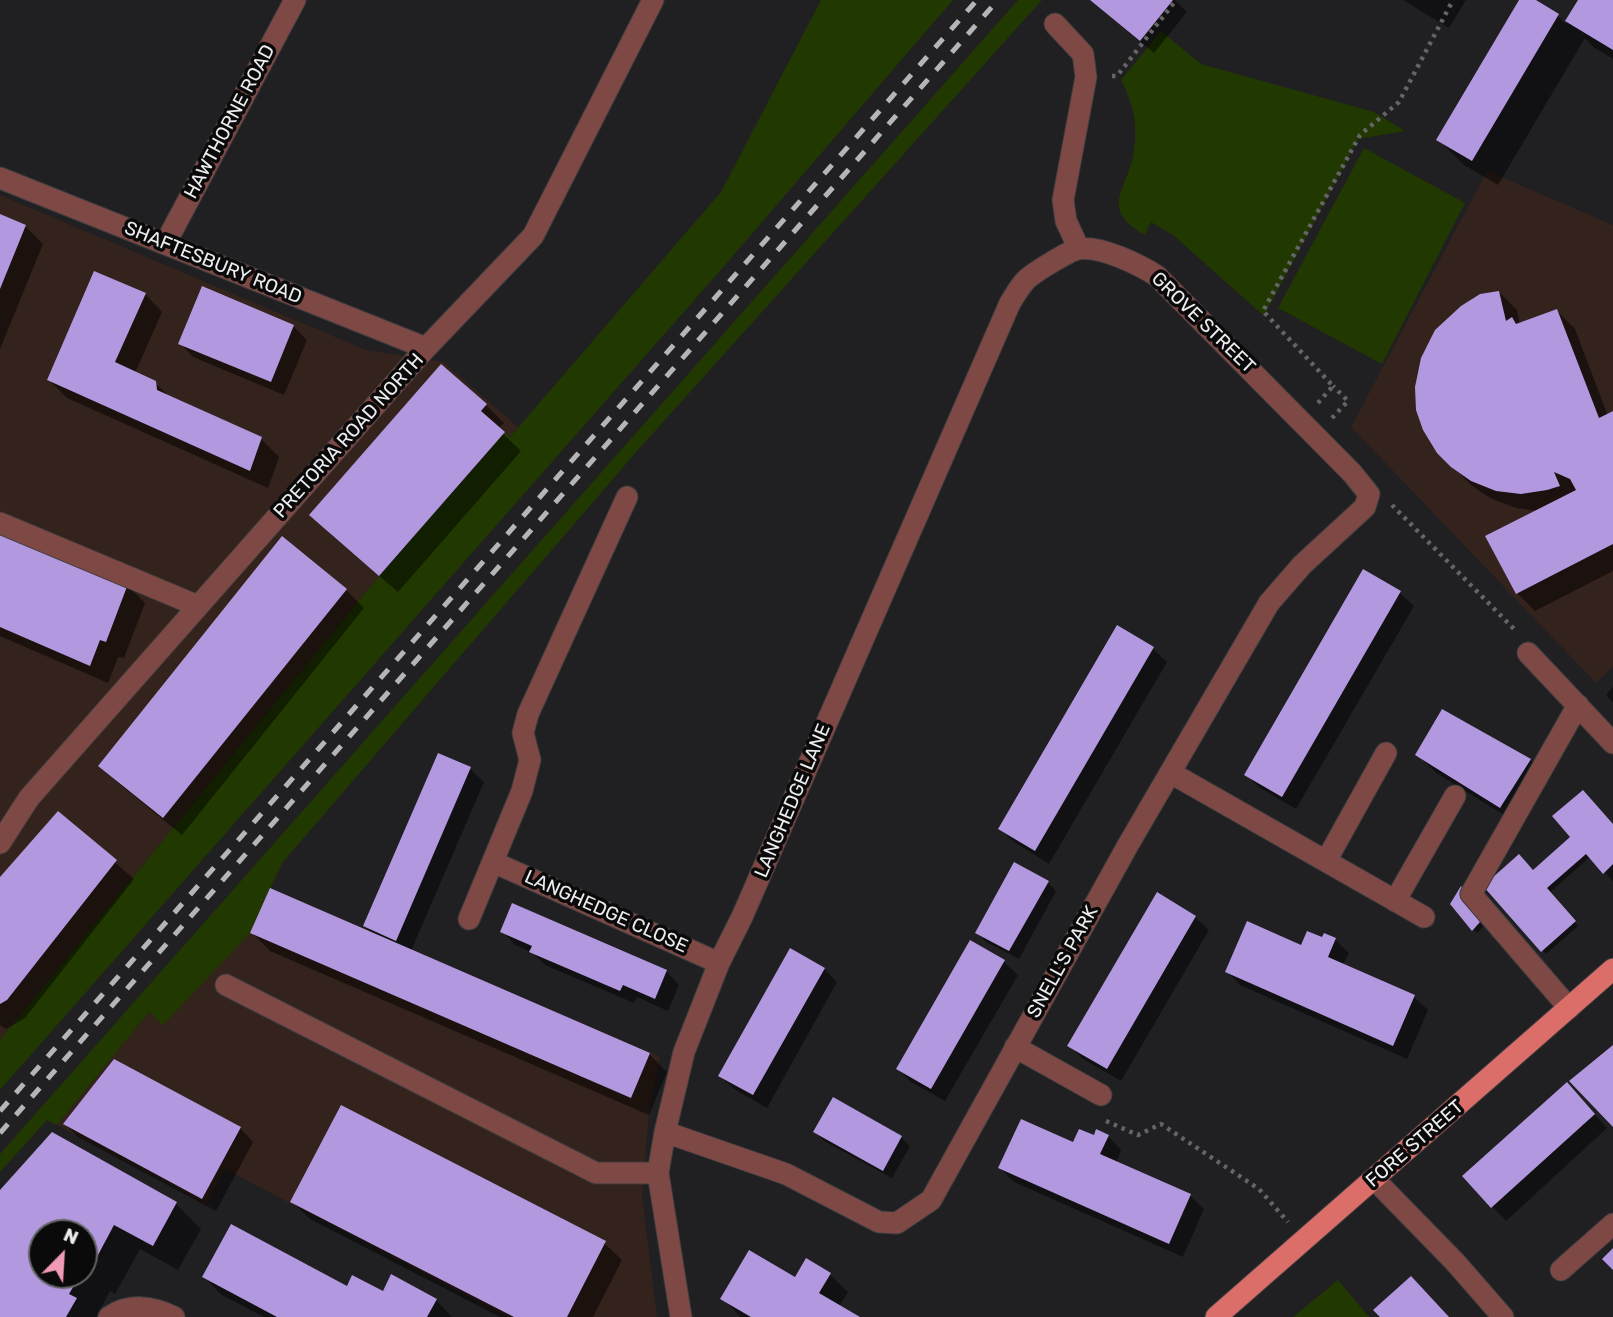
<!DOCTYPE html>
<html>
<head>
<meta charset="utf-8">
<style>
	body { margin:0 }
	#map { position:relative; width:1613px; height:1317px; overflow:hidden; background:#201f22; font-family:Rubik,sans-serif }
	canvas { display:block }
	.north { position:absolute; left:28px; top:1219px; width:70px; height:70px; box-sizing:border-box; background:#0a0a0b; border:2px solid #656466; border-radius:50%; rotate:24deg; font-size:19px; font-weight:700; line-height:28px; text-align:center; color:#edecee }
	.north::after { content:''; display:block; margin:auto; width:24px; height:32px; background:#f09ab5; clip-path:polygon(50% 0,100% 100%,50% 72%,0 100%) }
</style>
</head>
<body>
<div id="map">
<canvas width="1613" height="1317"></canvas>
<div class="north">N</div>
</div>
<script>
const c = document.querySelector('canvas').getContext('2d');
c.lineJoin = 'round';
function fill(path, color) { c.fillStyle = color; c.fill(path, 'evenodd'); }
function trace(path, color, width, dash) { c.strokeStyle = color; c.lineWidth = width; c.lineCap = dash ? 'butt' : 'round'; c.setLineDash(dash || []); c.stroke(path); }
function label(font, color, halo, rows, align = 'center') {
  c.font = font + ' Rubik,sans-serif'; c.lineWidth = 7; c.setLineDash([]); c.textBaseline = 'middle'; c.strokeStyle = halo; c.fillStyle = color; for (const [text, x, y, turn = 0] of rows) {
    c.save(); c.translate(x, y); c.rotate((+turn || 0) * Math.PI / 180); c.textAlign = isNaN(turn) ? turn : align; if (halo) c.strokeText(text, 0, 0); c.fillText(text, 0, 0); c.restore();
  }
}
const industrial = new Path2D(`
	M0,195L366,350L443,362L518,427L510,437L505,433L379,576L0,1040Z
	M270,888L660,1057L649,1111L642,1197L657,1317H507L225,1169L206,1204L57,1125L149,1012L164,1024Z`);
const education = new Path2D(`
	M1487,171L1613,225V667L1596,683L1351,427Z`);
const green = new Path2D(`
	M821,0H953L719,272L0,1090V1040L379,576L505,432L510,437L721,192Z
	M1018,0H1042L638,450L282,863L250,933L163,1025L149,1012L57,1125L47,1120L0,1172V1154Z
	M1161,31L1201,64L1374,112L1405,131L1358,139L1264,316L1173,235L1151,222L1145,235C1096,207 1130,188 1134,150C1138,123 1133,104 1121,80Z
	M1364,148L1465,203L1382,364L1278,308Z
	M1338,1280L1369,1317H1293Z`);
const shadow = new Path2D(`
	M1090,0H1175L1187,12L1154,53Z
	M1403,0H1466L1449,28Z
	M1521,0H1532L1558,16L1566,24L1580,0H1613V59L1593,47L1585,38L1498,185L1464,165L1439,140Z
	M0,216L25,226L43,244L0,349Z
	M1499,292L1517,310L1520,324L1557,311L1575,329L1608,416L1613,413V571L1535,611L1517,593L1539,511L1516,508L1490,498L1471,485L1438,452Z
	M145,294L162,312L135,373L155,383L172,399L261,439L279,457L268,488L67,398L49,380Z
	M293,326L307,340L284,395L193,357L180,343Z
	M486,405L504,423L498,429L521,451L398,592L329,533Z
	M0,534L127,585L145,603L124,658L118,657L108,683L0,636Z
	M1364,571L1400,593L1414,606L1296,809L1260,788L1246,774Z
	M346,590L364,608L182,835L118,783L100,766Z
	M1117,628L1153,649L1167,662L1049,864L1014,842L1000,829Z
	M1613,687V702L1606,695Z
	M1417,754L1530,760L1547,778L1518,824L1435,772Z
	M439,755L470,769L484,782L411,951L649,1054L667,1072L649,1115L270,951L252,933L374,935L365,926Z
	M59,814L134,879L25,1018L6,1029L0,1025V880Z
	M1613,825V881L1590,857L1549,893L1578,926L1546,954L1485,886L1533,872L1573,837Z
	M1047,882L1056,891L1019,959L986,942L978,933Z
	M1465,892L1483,927L1477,933L1452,903Z
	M1195,917L1209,930L1121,1081L1083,1059L1070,1046Z
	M502,931L666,971L679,985L668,1011L637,997L634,1003L545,965L533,953L515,945Z
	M1322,940H1335L1349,953L1343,965L1414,997L1428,1010L1407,1059L1240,985L1227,971Z
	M1004,962L1018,975L945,1101L911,1082L898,1069Z
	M824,969L837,982L767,1108L734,1089L720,1076Z
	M1580,1098L1607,1128L1506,1221L1465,1177Z
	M65,1124L240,1128L253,1142L216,1211L78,1137Z
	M815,1132L901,1137L910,1146L892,1178L824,1141Z
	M1108,1136L1121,1150L1116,1163L1190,1196L1204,1209L1183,1257L1014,1182L1000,1168L1074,1144Z
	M0,1193L176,1204L201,1229L178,1270L140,1249L115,1294L110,1291L96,1317H0ZM42,1233H84V1275H42Z
	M292,1202L604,1243L622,1260L593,1317H500L310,1219Z
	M830,1275L848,1292L839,1307L857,1317H741L722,1298Z
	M204,1277L347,1288L436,1300L452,1317H264L222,1295Z`);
const building = new Path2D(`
	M1090,0H1173L1140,41Z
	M1519,0H1536L1559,14L1472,161L1436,140Z
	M1578,0H1613V50L1565,21Z
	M0,214L26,225L0,289Z
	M94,271L146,293L115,362L156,381L157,390L262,437L250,471L47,380Z
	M202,286L294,325L271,382L178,344Z
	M1499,291L1506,321L1512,317L1516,324L1557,309L1599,418L1613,411V544L1516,594L1485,536L1576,490L1570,479L1554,472L1560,486L1547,490L1521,494L1496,491L1471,481L1451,467L1437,453L1423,430L1416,410L1415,387L1421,358L1435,330L1461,306L1480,294Z
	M441,364L487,404L481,411L505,432L379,576L309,515Z
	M0,532L128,584L106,642L100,640L90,666L0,627Z
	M282,536L347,589L163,818L98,766Z
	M1363,569L1401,591L1282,797L1244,775Z
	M1117,625L1154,647L1035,851L998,829Z
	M1442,709L1531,759L1500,808L1415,755Z
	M438,753L471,767L396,941L363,926Z
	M1583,790L1613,824V864L1603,874L1586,854L1547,888L1576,921L1541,952L1483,886L1519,854L1533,870L1570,837L1552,816Z
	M58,811L117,860L7,1000L0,1004V877Z
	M1014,862L1049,881L1009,951L975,933Z
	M1461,886L1480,922L1472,931L1450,904Z
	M270,888L650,1053L631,1098L250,933Z
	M1157,892L1196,916L1107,1069L1067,1046Z
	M512,903L667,970L655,999L623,985L620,991L529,952L532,946L500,932Z
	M1247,921L1301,945L1307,931L1322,937L1324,933L1336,938L1328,957L1415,995L1393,1046L1225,972Z
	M970,940L1005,960L931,1089L896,1069Z
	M790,948L825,968L753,1095L718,1076Z
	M1613,1045V1127L1569,1081Z
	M114,1059L241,1127L202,1199L63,1124Z
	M1567,1082L1595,1114L1491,1208L1462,1176Z
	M833,1097L902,1136L883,1171L813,1132Z
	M341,1105L606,1241L567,1317H514L290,1202Z
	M1021,1119L1073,1142L1079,1129L1094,1135L1096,1129L1109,1135L1100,1154L1191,1194L1169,1244L998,1168Z
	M52,1132L177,1202L153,1246L114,1225L90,1270L84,1266V1233H42V1275H80L69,1294L77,1298L66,1317H0V1190Z
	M231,1224L347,1286L352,1275L383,1291L391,1274L437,1299L427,1317H277L202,1277Z
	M1613,1248V1270L1602,1259Z
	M749,1250L795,1277L806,1258L831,1273L819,1293L860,1317H751L720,1299Z
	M1411,1276L1449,1317H1380L1373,1310Z`);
const path = new Path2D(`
	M1112,76H1117L1176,0
	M1318,403L1333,386L1263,311L1360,135L1399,102L1453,0
	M1332,418L1348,401L1333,386
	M1392,505L1516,631
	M1106,1121L1138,1135L1161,1124L1259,1189L1288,1222`);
const minor = new Path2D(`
	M1055,24L1083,54L1086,77L1063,200L1066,221L1079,249
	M0,178L426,348
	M165,244L295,0
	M0,523L198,606
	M1528,653L1613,743
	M1171,773L1424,917
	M0,843L29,798L426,348L533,236L653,0
	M1326,861L1386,753
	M493,862L719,963
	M1395,901L1455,796
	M469,919L522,791L530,760L523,733L528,714L627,497
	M226,985L596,1173H658
	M1569,1008L1471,894L1578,705
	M1015,1047L1101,1095
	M665,1132L786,1174L879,1222L897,1223L931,1200L1128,845L1269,603L1302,565L1365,507L1369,494L1352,473L1157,276C1140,265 1100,245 1079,249C1070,250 1033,273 1026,280C1020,286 1015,295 1010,303L742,917L719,963L684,1052L665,1132L658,1173L681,1317
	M1375,1180L1455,1262L1503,1317
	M1561,1270L1613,1224
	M109,1317C129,1303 153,1306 174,1317`);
const major = new Path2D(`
	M1216,1317L1613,969`);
const rail = new Path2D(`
	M0,1111L977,0
	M0,1133L998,0`);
const streetNames = [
	["HAWTHORNE ROAD",230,122,-62],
	["SHAFTESBURY ROAD",213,263,22],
	["GROVE STREET",1203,323,44],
	["PRETORIA ROAD NORTH",349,436,-48],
	["LANGHEDGE LANE",793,801,-67],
	["LANGHEDGE CLOSE",606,912,24],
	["SNELL'S PARK",1063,962,-61],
	["FORE STREET",1415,1144,-41]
];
fill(industrial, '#34221c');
fill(education, '#34221d');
fill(green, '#213900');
fill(shadow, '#0007');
fill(building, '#b299df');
trace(minor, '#3d3c3f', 23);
trace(major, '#3d3c3f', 23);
trace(path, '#656467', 4.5, [3.5, 5]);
trace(minor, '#7e4945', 21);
trace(major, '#dc6e69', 21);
trace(rail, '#b5b4b6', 5, [12, 12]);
label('19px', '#edecee', '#0a0a0b', streetNames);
</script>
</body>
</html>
